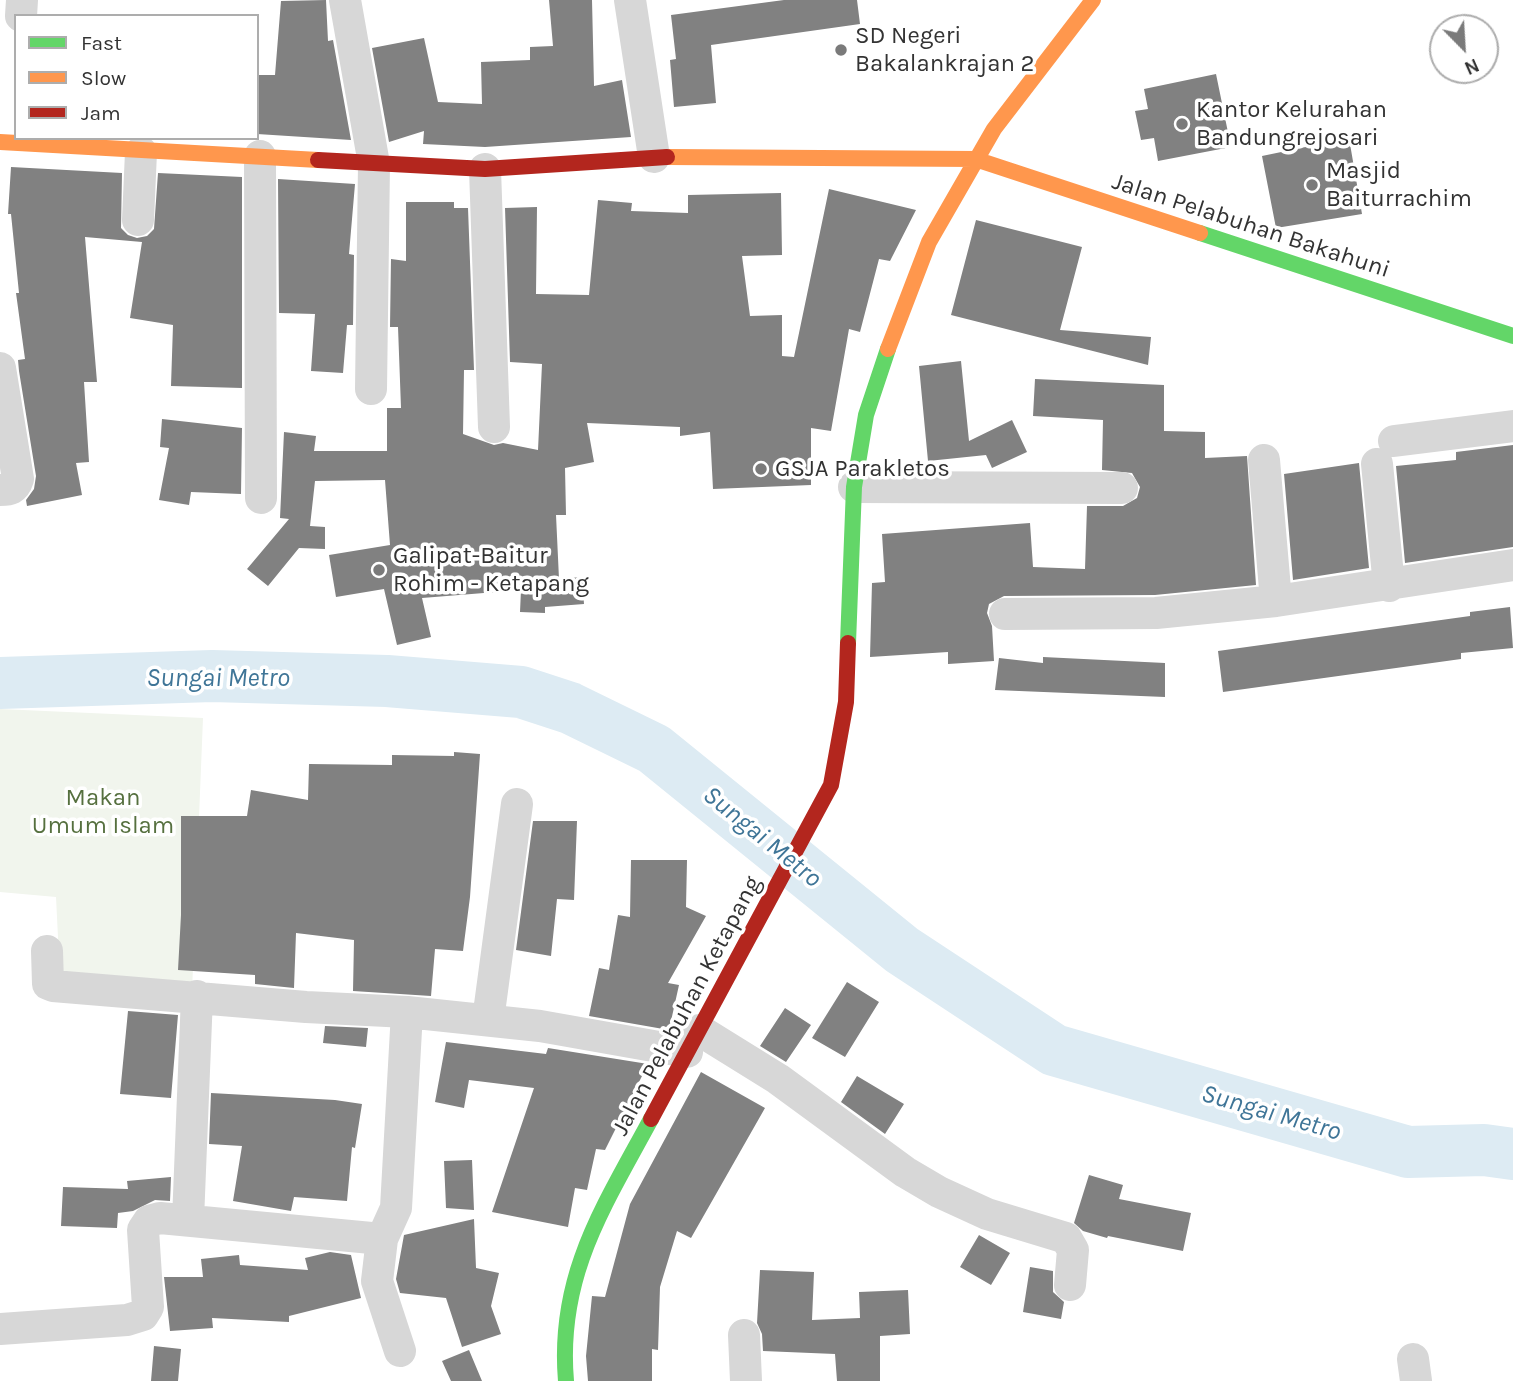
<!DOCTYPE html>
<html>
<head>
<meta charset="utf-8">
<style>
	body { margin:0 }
	#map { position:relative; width:1513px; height:1381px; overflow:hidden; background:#fff; font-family:Karla,sans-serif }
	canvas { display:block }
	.legend { position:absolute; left:14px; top:14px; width:245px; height:126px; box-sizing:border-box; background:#fff; border:2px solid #adadad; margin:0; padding:9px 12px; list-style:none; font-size:21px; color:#333 }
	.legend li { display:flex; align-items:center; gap:14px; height:35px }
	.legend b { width:35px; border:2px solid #adadad }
	.north { position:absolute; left:1429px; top:14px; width:70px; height:70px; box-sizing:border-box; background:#fff; border:2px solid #adadad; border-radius:50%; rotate:156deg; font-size:19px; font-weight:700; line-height:28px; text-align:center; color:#333 }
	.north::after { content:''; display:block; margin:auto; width:24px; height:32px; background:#7a7a7a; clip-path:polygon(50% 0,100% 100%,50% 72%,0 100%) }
</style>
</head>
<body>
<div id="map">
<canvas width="1513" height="1381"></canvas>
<ul class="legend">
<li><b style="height:9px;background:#63d668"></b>Fast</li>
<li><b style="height:9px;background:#ff974d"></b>Slow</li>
<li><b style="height:9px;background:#b3261e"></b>Jam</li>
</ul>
<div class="north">N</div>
</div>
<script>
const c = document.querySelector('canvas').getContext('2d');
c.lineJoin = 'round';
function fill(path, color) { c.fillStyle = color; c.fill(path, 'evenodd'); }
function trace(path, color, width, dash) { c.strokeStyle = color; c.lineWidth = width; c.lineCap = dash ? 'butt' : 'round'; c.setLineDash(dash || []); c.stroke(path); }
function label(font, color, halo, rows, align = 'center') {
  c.font = font + ' Karla,sans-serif'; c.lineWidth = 7; c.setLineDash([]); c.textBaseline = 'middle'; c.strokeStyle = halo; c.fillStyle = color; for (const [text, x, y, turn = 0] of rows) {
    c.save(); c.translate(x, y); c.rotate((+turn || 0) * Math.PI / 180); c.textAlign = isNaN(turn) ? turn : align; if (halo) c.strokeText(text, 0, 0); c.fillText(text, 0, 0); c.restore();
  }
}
const green = new Path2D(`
	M0,709L203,718L192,992L60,978L56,897L0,892Z`);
const river = new Path2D(`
	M0,683L212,676L387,681L521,692L570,708L654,749L902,950L1054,1050L1408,1152L1484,1150L1513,1154`);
const building = new Path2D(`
	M326,0L328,41L333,40L351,140L257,134V75H275L281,1Z
	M549,0H592L594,86L622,80L631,137L485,147L423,144L424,131L389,142L372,48L424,38L438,102L482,104L481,62L530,60V47L553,46Z
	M784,0H857L860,24L711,45L716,103L674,107L670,60L676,59L671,15Z
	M1216,74L1231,147L1158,161L1154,138L1141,140L1135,111L1148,109L1144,89Z
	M1349,138L1362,214L1276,228L1262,156Z
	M11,167L122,173L121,228L128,235L137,238L147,236L154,229L158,173L242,177V388L171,386L173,325L130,318L142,242L85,237L97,382H84L89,462L76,463L82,495L27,506L26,500L34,489L36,476L19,371L18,360L25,359L16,293H19L11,214H8Z
	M278,179L355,184L349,254L354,255L353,325H347L343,373L311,371L315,314L279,313Z
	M829,189L916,210L890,261L879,259L860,332L849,329L831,431L811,428V485L713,489L710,432L680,436V427L587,423L594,462L565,468L566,515H556L559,579L582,577L584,604L545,607V613L520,612L521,590L422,598L431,637L397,645L384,589L336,597L329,555L390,545L385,480L315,481L310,526L325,527V549L299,548L268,586L247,569L289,519L280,518L284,432L316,436L314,451H387V408H401L398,327H390L391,259L406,261V202H454V208H468L474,370H464L463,434L494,445L503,443L538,450L542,364L510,362L505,208L537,207L536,294L589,295L598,200L632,203L631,211L688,213V195L781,193L782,255L742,256L750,316L782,315V356L794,357Z
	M976,220L1082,247L1060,330L1151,337L1148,365L951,315Z
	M961,361L969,441L1012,420L1027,452L992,468L986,455L928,461L919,366Z
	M1035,379L1164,385V431L1205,432V458L1247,456L1256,585L1155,595L1004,596L989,604L987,613L992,626L994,661L948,664V652L870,657L872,583L885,582L882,534L1030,523L1033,567L1085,569L1087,506H1123L1137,498L1140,487L1132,473L1102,470L1103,420L1033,416Z
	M162,419L242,428L241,494L191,492L189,505L159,500L169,448L160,447Z
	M1513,445V547L1405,563L1396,466L1456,460V452Z
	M1359,463L1369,568L1293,580L1284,474Z
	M1510,607L1513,648L1461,653V659L1223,692L1218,651L1470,616V612Z
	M1043,657L1165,663V697L995,690L999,658L1043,663Z
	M454,752L480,754L470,897L463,951L435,949L431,996L353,991L354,940L296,933L294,988L255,984V975L178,970L181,915V816H247L251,790L308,800L309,764L392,765V755L454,756Z
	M533,821H577L574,900L557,899L551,956L516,950Z
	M631,860H687L686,907L706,916L668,983L679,985L669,1030L589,1016L599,968L609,970L618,915L630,917Z
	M847,982L879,1002L845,1057L812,1038Z
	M785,1008L811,1025L786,1062L760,1046Z
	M128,1011L178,1015L171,1098L120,1094Z
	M325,1026L368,1028L366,1047L323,1043Z
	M446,1042L546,1054L548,1048L648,1064L605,1150L596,1149L587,1190L575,1188L568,1227L492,1212L534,1088L469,1080L464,1108L435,1102Z
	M701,1072L765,1108L691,1238L677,1231L660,1287L658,1350L652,1349V1381H588L586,1356L592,1296L605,1297L630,1204Z
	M857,1076L904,1104L885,1134L841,1102Z
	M211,1093L335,1100L362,1104L355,1148L352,1147L347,1201L294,1197L291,1211L233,1201L242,1146L209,1144Z
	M472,1160L474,1210L446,1208L444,1161Z
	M1089,1175L1123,1185L1119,1199L1191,1213L1183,1251L1108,1236L1107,1238L1083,1231L1074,1223Z
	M171,1177L170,1201L155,1200L133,1211L118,1213L117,1228L61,1226L63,1187L128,1189L127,1181Z
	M474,1219L476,1268L499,1273L491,1306L501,1334L462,1347L446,1298L400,1293L396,1279L404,1235Z
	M979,1235L1010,1253L991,1285L960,1267Z
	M330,1252L351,1255L361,1298L289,1316V1322L212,1318L213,1328L170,1331L164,1277H203L201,1259L239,1255L240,1265L308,1270L305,1258Z
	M1030,1267L1053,1271V1292L1064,1302L1061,1319L1023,1312Z
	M760,1270L814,1272L812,1320L860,1318L859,1292L908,1290L910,1334L880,1336V1381H837L835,1354L763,1351L762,1334L757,1323Z
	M154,1346L181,1349L178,1381H151Z
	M469,1350L482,1381H451L442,1361Z`);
const street = new Path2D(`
	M345,0L374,164L371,389
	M630,0L654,157
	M21,16L22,0
	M260,156L261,498
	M485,169L494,427
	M138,220L141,152
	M0,368L18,479C15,489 10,490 0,490
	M1394,441L1513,426
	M1264,460L1276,601
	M1377,464L1389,586
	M854,487L1122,488
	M1005,614L1156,613L1276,601L1513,565
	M47,951L48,984L53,986L306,1007L407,1012L540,1026L687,1052
	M488,1020L517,804
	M699,1030L778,1079L905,1172L939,1192L987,1214L1066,1238L1073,1250L1070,1285
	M188,1220L197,996
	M382,1239L377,1281L400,1351
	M0,1329L127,1320L143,1315L148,1307L143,1230L149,1221L160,1218L382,1239L396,1208L407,1012
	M744,1335L746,1381
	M1413,1359L1416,1381`);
const fast = new Path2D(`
	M1200,233L1513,336
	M848,643L854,487L866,415L888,349
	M566,1381C557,1276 603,1208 651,1119`);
const slow = new Path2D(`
	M0,142L318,160
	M667,157L975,159L1200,233
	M888,349L929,242L994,129L1093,0`);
const jam = new Path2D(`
	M318,160L485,169L667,157
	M651,1119L831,785L846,702L848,643`);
const markers = [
	[841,50,7,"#7a7a7a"],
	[1182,124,7,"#7a7a7a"],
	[1312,185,7,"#7a7a7a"],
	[761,469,7,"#7a7a7a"],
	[379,570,7,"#7a7a7a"]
];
const poiNames = [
	["SD Negeri",855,36],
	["Bakalankrajan 2",855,64],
	["Kantor Kelurahan",1196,110],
	["Bandungrejosari",1196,138],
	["Masjid",1326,171],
	["Baiturrachim",1326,199],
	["GSJA Parakletos",775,469],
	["Galipat-Baitur",393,556],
	["Rohim - Ketapang",393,584]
];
const streetNames = [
	["Jalan Pelabuhan Bakahuni",1251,226,18],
	["Jalan Pelabuhan Ketapang",687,1006,-62]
];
const parkNames = [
	["Makan",103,798],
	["Umum Islam",103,826]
];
const waterNames = [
	["Sungai Metro",218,679],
	["Sungai Metro",762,837,39],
	["Sungai Metro",1271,1113,16]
];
fill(green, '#f1f5ed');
trace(river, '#ddebf3', 52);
fill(building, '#818181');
trace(street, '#d7d7d7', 32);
trace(fast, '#63d668', 16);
trace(slow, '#ff974d', 16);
trace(jam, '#b3261e', 16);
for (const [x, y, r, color] of markers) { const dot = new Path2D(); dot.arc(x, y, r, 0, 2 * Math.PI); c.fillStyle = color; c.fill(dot); trace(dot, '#fff', 2.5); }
label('24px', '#333', '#fff', poiNames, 'left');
label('24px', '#333', '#fff', streetNames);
label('24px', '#56703f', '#fff', parkNames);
label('italic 26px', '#3f7597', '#fff', waterNames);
</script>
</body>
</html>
